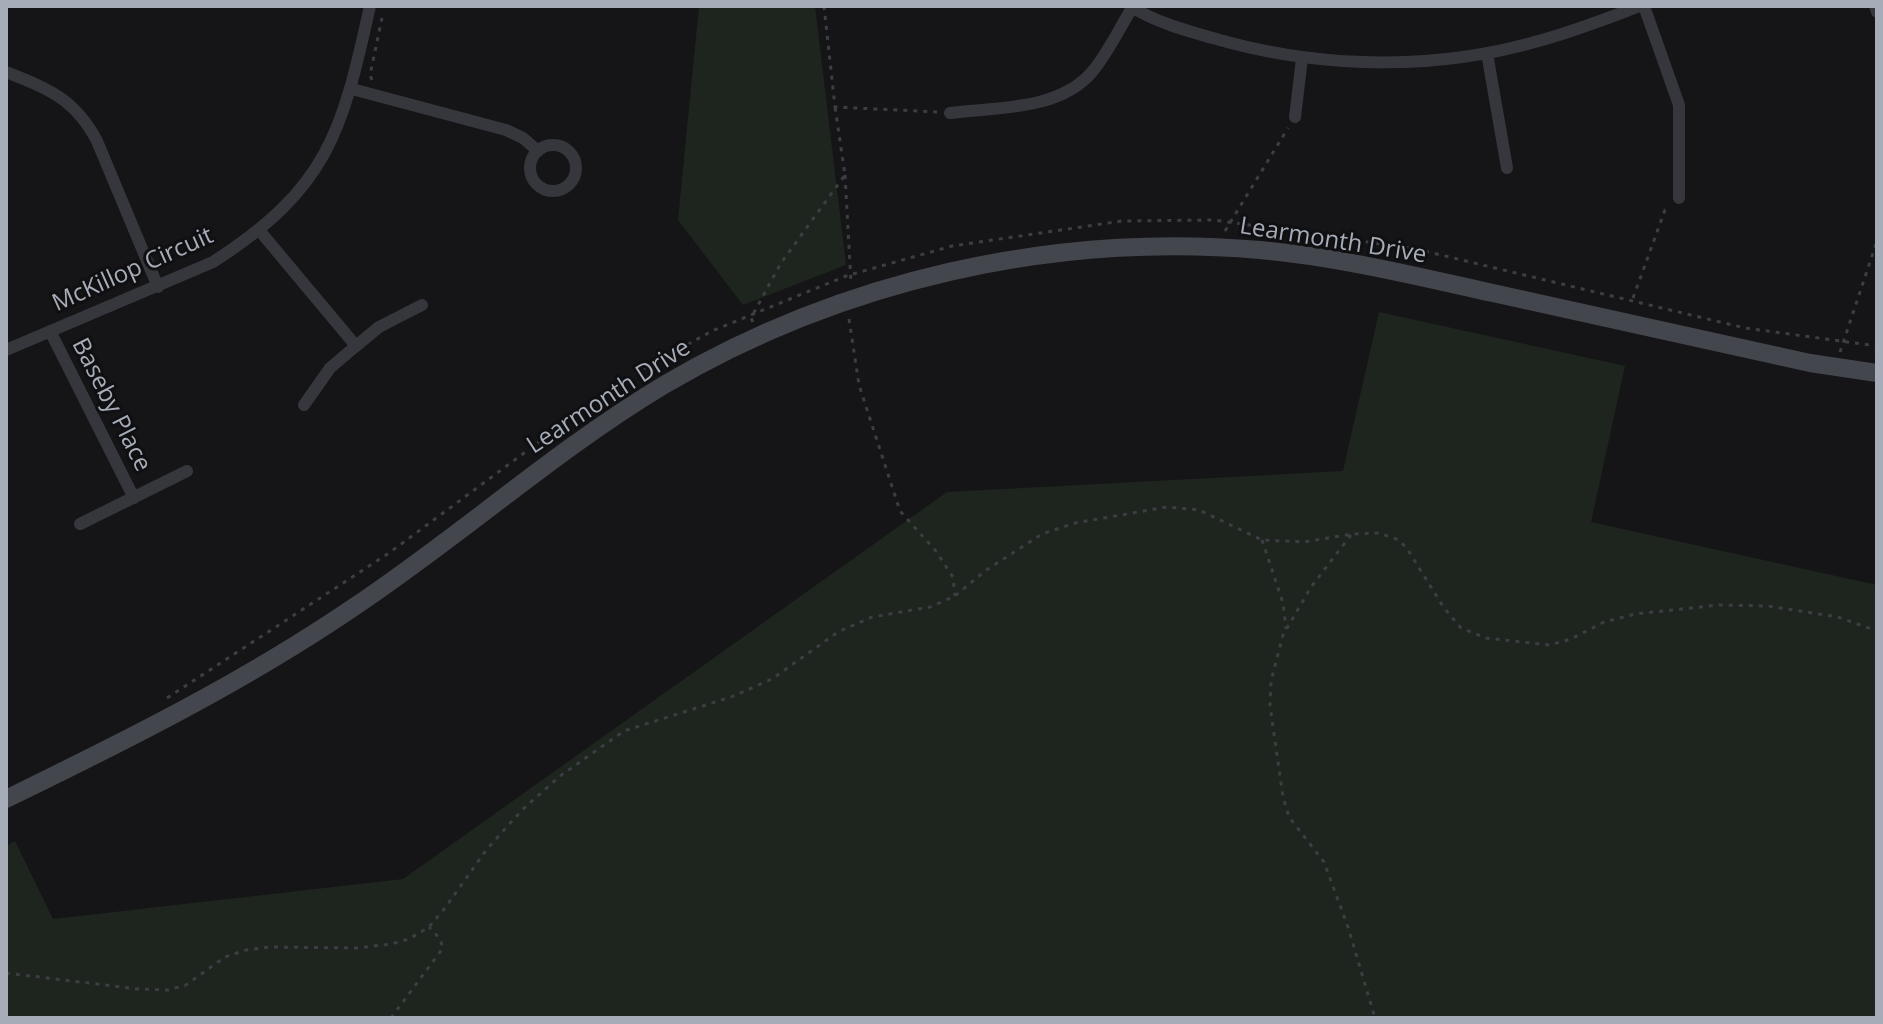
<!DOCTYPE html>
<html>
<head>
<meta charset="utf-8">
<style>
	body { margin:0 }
	#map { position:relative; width:1883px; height:1024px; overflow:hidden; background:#151517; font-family:"Open Sans",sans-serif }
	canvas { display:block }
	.frame { position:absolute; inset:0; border:8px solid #a6acb8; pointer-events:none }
</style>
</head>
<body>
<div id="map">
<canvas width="1883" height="1024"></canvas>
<div class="frame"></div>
</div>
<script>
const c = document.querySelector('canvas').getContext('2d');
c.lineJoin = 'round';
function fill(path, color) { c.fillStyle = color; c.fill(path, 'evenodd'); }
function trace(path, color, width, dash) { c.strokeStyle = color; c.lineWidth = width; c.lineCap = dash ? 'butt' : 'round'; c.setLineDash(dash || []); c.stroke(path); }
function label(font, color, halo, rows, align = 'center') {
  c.font = font + ' "Open Sans",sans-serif'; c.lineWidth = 6; c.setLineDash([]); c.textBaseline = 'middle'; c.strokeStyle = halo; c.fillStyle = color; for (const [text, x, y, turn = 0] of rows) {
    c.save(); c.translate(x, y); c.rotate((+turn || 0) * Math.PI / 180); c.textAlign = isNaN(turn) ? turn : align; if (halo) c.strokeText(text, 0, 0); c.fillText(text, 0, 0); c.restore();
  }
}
const green = new Path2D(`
	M699,6H815L846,265L743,305L678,220Z
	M1379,312L1625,366L1591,522L1877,585V1018H6V846L15,841L53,919L403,879L947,492L1343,471Z`);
const path = new Path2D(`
	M824,6L835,107L937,112
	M372,80L370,75L382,18
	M845,175L851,283
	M1225,231L1288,128
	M1633,298L1665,210L1670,206
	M849,319L859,385L900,511L935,550L953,577L955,596
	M753,322L751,318L781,263L845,175L835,107
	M1840,352L1877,241
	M1351,535L1311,587L1283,635L1271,681L1270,706L1283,797L1289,817L1324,862L1348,927L1375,1018
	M1262,540L1283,603L1286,629
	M167,698L389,553L620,382L712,331L846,276L952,246L1122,221L1214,220L1416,249L1745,328L1877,346
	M6,973L138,989L168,990L186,985L225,957L246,950L271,947L358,948L391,944L409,939L429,927L445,908L487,849L522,810L560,776L624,731L731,697L772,679L838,632L872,617L930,607L955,596L985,571L1042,534L1075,523L1167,507L1199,510L1262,540L1304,542L1352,534L1379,533L1399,540L1408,550L1444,608L1461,628L1486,638L1549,645L1571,639L1604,622L1635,614L1719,605L1768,606L1838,617L1877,631
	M391,1018L443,948L440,939L429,927`);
const street = new Path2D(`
	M1130,6C1158,24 1195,33 1227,42C1329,69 1440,70 1542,40C1575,31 1608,18 1640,6
	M1644,6L1679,105V198
	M1875,6L1877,12
	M1487,53L1507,168
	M6,72C49,89 75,99 97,141L158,287
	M352,89L506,130L523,138L538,151
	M950,113C995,107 1059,111 1092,72C1108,53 1119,29 1132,8
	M1295,117L1302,58
	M530 168a23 23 0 1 1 46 0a23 23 0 1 1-46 0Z
	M259,230L356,346L330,368L304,405
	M50,331L134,498
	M356,346L379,327L422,305
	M6,350L213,262C328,188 342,133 370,6
	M80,524L187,471`);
const secondary = new Path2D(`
	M6,799C125,741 242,683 351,609C458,538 554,451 664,385C842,280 1054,232 1260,250C1338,257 1416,276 1493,293C1598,317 1704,340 1810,363L1877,373`);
const streetNames = [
	["Learmonth Drive",1333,241,9],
	["McKillop Circuit",133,270,-24],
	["Learmonth Drive",609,397,-33],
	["Baseby Place",111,405,63]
];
fill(green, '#1d251e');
trace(path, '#3c3e43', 3, [4, 6]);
trace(street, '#36373c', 12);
trace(secondary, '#44464d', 18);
label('24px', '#a6acb8', '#101012', streetNames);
</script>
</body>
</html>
